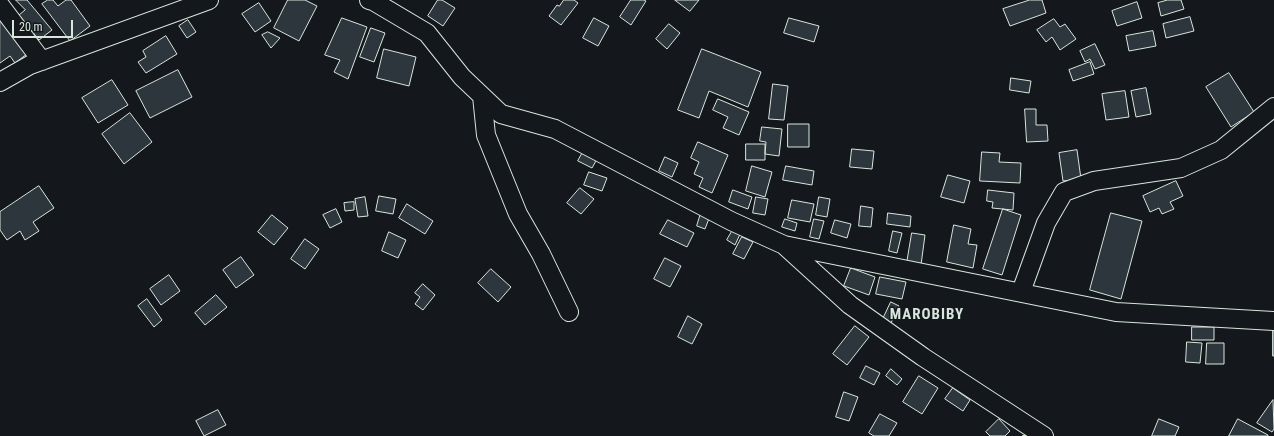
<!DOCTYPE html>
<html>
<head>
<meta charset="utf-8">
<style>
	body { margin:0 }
	#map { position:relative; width:1274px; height:436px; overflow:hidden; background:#14181c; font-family:"Roboto Condensed",sans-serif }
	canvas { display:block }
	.scale { position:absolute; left:12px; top:20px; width:61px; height:18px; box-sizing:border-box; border:2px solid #d8e6dc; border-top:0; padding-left:5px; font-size:12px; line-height:14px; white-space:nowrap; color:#d8e6dc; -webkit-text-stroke:3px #14181c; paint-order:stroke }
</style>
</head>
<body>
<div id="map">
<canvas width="1274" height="436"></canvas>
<div class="scale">20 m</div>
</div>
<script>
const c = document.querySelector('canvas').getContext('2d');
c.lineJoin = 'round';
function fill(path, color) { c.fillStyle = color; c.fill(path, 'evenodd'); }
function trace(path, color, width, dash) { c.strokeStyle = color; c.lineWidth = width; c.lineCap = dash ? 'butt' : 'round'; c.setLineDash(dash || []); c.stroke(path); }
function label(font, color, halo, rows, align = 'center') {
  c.font = font + ' "Roboto Condensed",sans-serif'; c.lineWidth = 3; c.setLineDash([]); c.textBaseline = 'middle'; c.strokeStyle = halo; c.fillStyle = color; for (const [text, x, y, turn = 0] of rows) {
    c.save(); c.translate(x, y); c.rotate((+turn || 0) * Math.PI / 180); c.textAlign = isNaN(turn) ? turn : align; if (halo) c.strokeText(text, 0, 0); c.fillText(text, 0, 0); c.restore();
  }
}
const building = new Path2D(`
	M16,0H27L52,30L39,40L19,15L25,10Z
	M48,0H53L58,6L66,0H71L90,26L70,41L42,4Z
	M288,0H305L317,6L299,41L274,28Z
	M438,0H442L455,8L443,26L428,16Z
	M564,0H574L578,3L561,25L549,16L557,5L559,6Z
	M631,0H644L646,1L631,25L620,17Z
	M675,0H699L690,11Z
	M1030,0H1042L1046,13L1010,26L1003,9Z
	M1168,0H1181L1184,9L1161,16L1158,3Z
	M1137,2L1142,18L1117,26L1112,11Z
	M259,3L271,21L255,32L242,14Z
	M1190,17L1194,31L1166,38L1163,24Z
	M342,18L367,27L348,79L334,72L340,60L325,55Z
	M594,18L609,26L598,46L583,38Z
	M789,18L819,26L814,42L784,33Z
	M1054,19L1060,27L1065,24L1076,39L1060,50L1052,37L1046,42L1037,30Z
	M0,20L27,54L15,63L10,56L0,63Z
	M188,20L196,32L187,38L179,26Z
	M669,24L680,33L667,49L656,39Z
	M371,28L385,33L374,62L360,57Z
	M1153,31L1156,46L1129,51L1126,36Z
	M268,32L280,38L271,48L262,35Z
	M166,36L177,54L146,73L138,62L146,57L143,51Z
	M1095,44L1105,65L1095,69L1090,59L1085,62L1080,51Z
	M384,49L416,57L409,86L377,78Z
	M702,49L761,72L748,107L709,91L699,118L678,110Z
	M1090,62L1094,74L1073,81L1069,70Z
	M178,70L192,97L150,118L136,91Z
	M1229,73L1254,112L1231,127L1206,87Z
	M1011,78L1031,81L1029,93L1010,90Z
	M112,80L128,105L98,123L82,98Z
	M773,84L788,86L784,120L769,119Z
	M1146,88L1151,114L1136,117L1131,91Z
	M1125,91L1129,117L1106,120L1102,94Z
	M718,99L749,112L739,135L723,128L728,117L713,110Z
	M1025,109H1036V125H1047L1048,141L1027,142Z
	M130,113L152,142L124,164L102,134Z
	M788,124H809V147H788Z
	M762,127L782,129L779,156L765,154L766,142L760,141Z
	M698,142L728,155L712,193L699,187L703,178L694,174L699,162L691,158Z
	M746,144H765V160H746Z
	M852,149L874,151L872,169L850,167Z
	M1077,150L1081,179L1063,181L1059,153Z
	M583,152L597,159L592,168L578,161Z
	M982,152L1000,153L999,162L1021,163L1020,183L980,181Z
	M665,157L678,163L672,177L659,171Z
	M752,166L772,172L765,197L746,191Z
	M786,166L814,171L812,185L783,180Z
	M589,172L607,178L602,191L584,185Z
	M948,175L970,181L964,203L941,197Z
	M1176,181L1183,196L1170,202L1174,209L1162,214L1159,208L1150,212L1143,196Z
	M39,186L54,208L33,222L39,231L25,240L20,231L7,240L0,230V212Z
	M580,188L594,199L581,214L567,203Z
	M733,190L752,197L748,209L729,202Z
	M988,190L1014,193L1013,210L992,208L993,202L987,201Z
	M379,196L396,199L393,214L376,211Z
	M365,197L368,216L358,217L355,199Z
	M756,197L768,199L765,215L753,213Z
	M819,197L830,199L827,217L816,215Z
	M792,200L814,204L810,222L788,218Z
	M354,202V210L345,211L344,203Z
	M407,204L433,221L425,234L399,218Z
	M861,206L873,208L871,227L859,226Z
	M336,209L342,222L330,228L323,215Z
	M1003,209L1021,215L1002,275L983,269Z
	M701,213L710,216L705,229L697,226Z
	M888,213L911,216L910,227L887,224Z
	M1111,213L1142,221L1121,299L1090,290Z
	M272,215L288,228L274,245L258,232Z
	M785,219L797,223L795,231L782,227Z
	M814,219L824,221L819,239L810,237Z
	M668,220L694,233L687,247L660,234Z
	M835,220L851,224L847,238L831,233Z
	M954,225L971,229L968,244L977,245L973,268L947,262Z
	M734,228L741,232L735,245L727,240Z
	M893,231L902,233L897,253L889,251Z
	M389,232L406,240L398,258L382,251Z
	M912,233L925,235L921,265L907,263Z
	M742,237L753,242L744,259L733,254Z
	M305,239L319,249L305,269L291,259Z
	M241,257L254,275L236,288L223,270Z
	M665,258L681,266L670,287L654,279Z
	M851,268L875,277L869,295L844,286Z
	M491,269L511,287L498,302L478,283Z
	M169,275L180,291L161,305L150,289Z
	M880,277L906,282L902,299L876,294Z
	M423,284L435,295L423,310L415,304L420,297L415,293Z
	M216,295L227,307L205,325L195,313Z
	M147,299L162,320L154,327L138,306Z
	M891,302L899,306L891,323L883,319Z
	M688,316L702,324L692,344L678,337Z
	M855,326L869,337L847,365L833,354Z
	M1192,327H1214V340H1192Z
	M1273,330H1274V356H1273Z
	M1187,342L1202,343L1200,363L1186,362Z
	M1207,343H1224V364H1206Z
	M866,366L880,373L874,385L860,378Z
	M891,369L902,379L897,385L886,376Z
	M919,376L938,388L922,414L903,402Z
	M953,388L970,400L963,411L945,399Z
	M844,392L858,397L849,421L836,417Z
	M1273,400L1274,429L1272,432L1257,423Z
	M218,410L226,425L204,436L196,421Z
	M880,414L897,423L889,436H874L869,433Z
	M999,419L1010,431L1005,436H990L986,432Z
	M1159,419L1179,427L1175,436H1152Z
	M1238,419L1268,435V436H1229Z`);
const minor = new Path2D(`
	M369,0L373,1L427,33L462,77L501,114L555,129L731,221L784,245L1116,312L1274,321
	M0,5L42,61
	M0,82L30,65L209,0
	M482,96L486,135L518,214L541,254L569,312
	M784,245L850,305L923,357L1044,436
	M1021,292L1046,223L1064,192L1094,181L1181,168L1221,150L1274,107`);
const wall = new Path2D(`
	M1023,436H1025`);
const districtNames = [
	["MAROBIBY",927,315]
];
fill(building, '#2c363c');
trace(building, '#d8e6dc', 1);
trace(minor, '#d8e6dc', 20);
trace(minor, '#14181c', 18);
trace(wall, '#d8e6dc', 2);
c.letterSpacing = '1px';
label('bold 15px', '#d8e6dc', '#14181c', districtNames);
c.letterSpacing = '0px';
</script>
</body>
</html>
